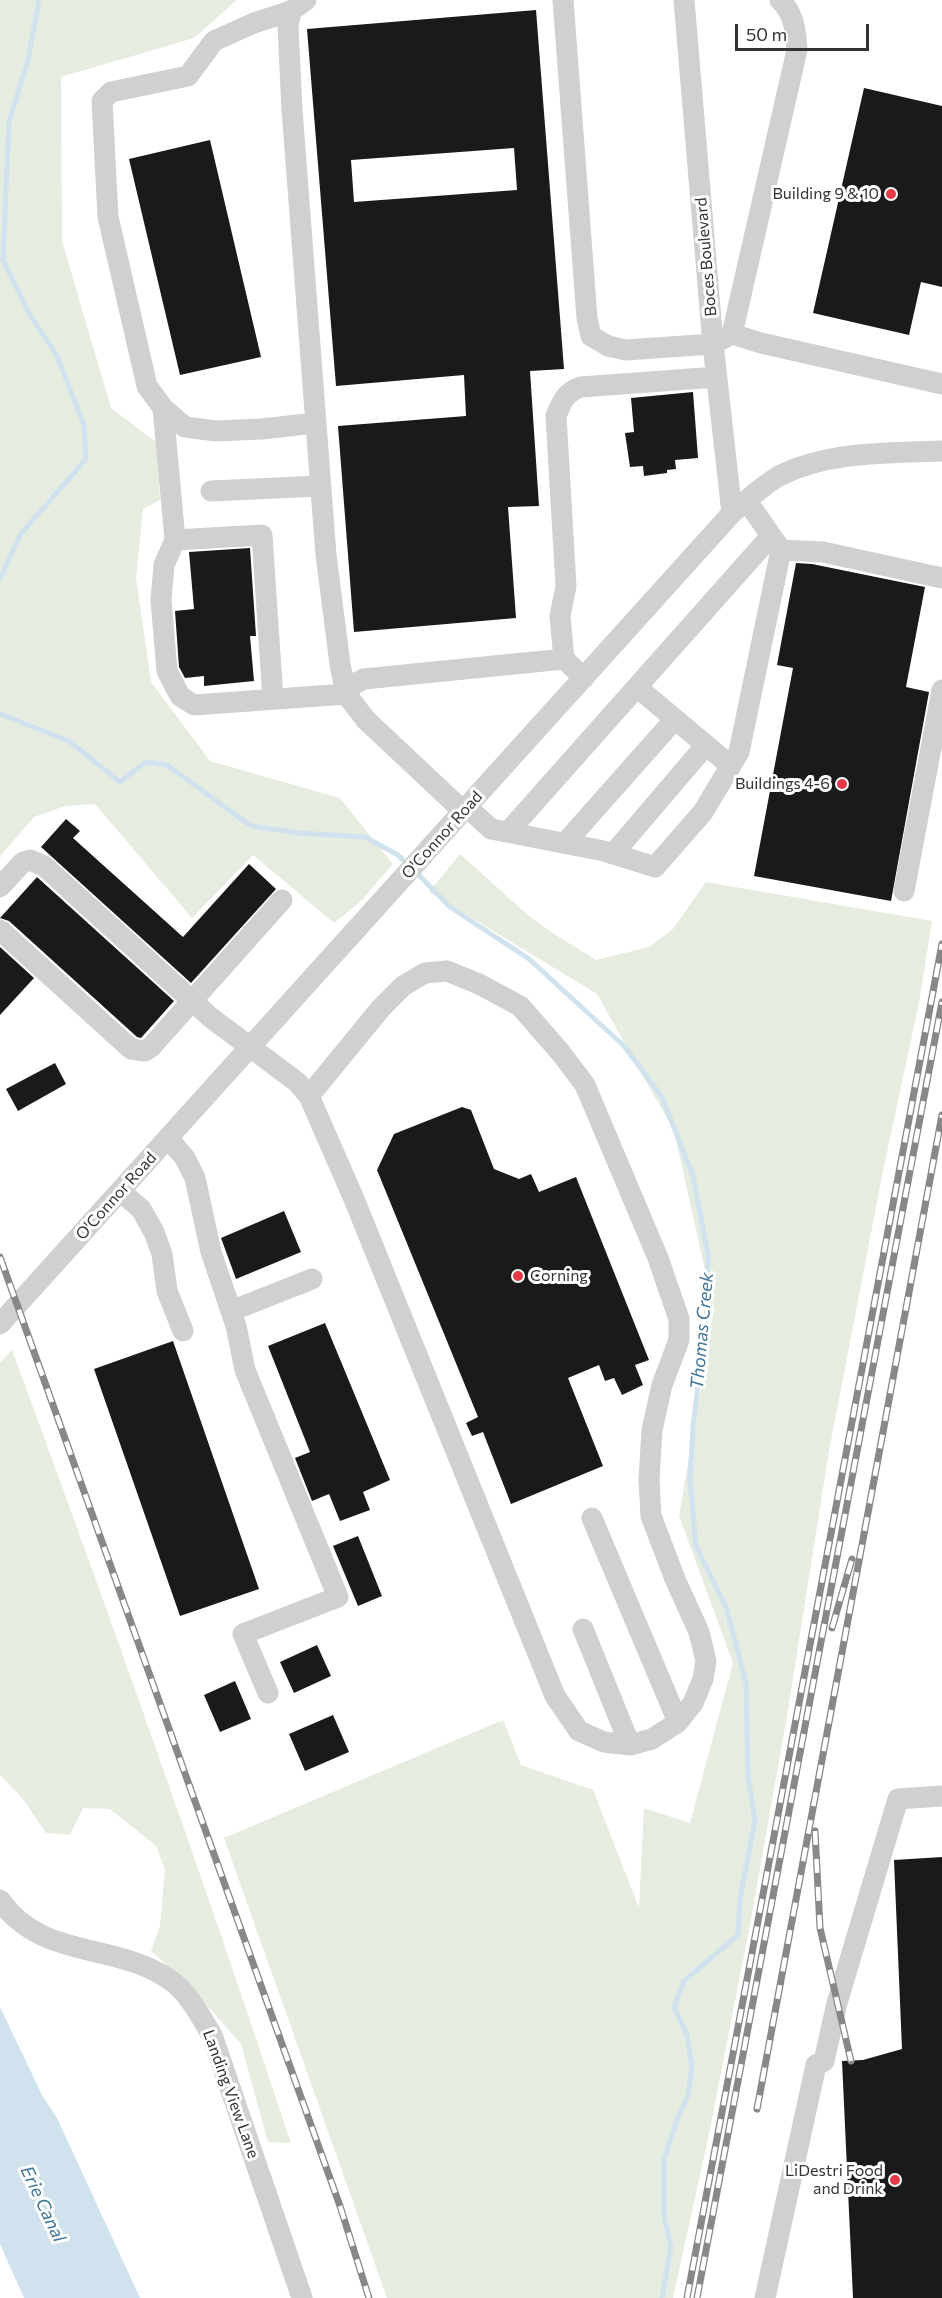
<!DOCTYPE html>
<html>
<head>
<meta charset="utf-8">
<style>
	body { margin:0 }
	#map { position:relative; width:942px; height:2298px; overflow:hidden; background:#fff; font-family:Commissioner,sans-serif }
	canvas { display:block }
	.scale { position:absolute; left:735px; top:24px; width:134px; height:27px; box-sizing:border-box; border:3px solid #333; border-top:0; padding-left:8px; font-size:18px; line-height:21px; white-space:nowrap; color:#333; -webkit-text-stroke:4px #fff; paint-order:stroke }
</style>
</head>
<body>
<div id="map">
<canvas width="942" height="2298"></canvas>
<div class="scale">50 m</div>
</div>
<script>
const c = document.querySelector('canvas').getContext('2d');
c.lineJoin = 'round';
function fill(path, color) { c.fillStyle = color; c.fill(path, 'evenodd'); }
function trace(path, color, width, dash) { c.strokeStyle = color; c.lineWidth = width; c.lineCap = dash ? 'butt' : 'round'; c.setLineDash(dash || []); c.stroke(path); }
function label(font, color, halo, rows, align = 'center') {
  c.font = font + ' Commissioner,sans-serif'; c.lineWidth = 6; c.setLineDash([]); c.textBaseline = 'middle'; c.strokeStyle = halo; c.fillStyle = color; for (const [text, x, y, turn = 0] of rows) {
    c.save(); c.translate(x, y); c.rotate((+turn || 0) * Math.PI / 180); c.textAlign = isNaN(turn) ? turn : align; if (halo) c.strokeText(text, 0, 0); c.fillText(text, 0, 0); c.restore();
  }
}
const green = new Path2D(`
	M0,0H237L194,38L61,77L62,241L111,408L156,442L160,500L143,509L136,578L151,682L210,761L340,798L393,864L360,902L334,923L253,855L192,918L95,804L65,806L34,817L0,856Z
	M460,854L528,915L554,934L596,960L649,947L673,929L706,882L932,921L919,1003L883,1171L829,1451L787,1716L749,1930L708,2139L673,2298H387L224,1838L503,1720L521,1765L593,1790L639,1908L644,1808L690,1823L733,1663L679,1516L714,1310L674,1131L597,994L429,892Z
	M12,1350C109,1613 203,1877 291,2143L268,2142L241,2044L190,1986L151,1951L160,1926L165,1869L156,1846L110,1809L83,1808L70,1835L46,1833L23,1799L0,1775V1363Z`);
const water = new Path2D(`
	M0,2007L42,2095L57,2118L140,2298H24L0,2244Z`);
const stream = new Path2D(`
	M0,579L20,535L86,459L84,425L57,356L29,313L3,260L9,122L28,60L39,0
	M0,714L69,741L120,782L146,762L167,765L251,826L299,833L365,837L398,855L408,865
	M415,871L450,907L529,959L624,1046L662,1097L693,1176L708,1255L706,1321L693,1426L690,1480L696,1546L726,1607L746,1683L748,1776L755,1820L740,1899L738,1935L684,1981L674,2007L687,2035L692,2067L688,2095L677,2120L664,2159V2216L671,2247L662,2298`);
const building = new Path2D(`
	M536,10L564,369L530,371L539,506L508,507L516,618L354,632L338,426L466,416L464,375L336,386L307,29ZM514,148L517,190L354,202L351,160Z
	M864,88L942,106V287L921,282L909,335L813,313Z
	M210,140L261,357L180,375L129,159Z
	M693,392L698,458L675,460L676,469L667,470V473L644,476L643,466L630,467L625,433L634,432L631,398Z
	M250,548L256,636H250L254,681L204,686V676L185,678L179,667L175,611L194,609L189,552Z
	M796,563L812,564L925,587L906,687L929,692L891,901L754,876L793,668L777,665Z
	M66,819L80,831L73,838L183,937L249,864L276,889L191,983L41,847Z
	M37,877L174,1001L141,1038L137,1037L9,921L0,918Z
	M0,947L34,978L0,1015Z
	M55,1063L66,1084L18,1111L6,1089Z
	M462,1107L471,1110L494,1169L519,1179L531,1174L539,1192L576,1177L649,1360L635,1365L643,1385L622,1395L614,1378L605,1381L599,1365L568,1378L603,1466L511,1504L483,1432L472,1436L466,1423L478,1417L377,1170L394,1134Z
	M284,1211L301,1252L236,1279L221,1238Z
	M325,1323L390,1480L363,1492L370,1510L340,1521L329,1494L312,1501L295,1458L310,1452L268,1346Z
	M173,1341L259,1589L180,1616L94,1369Z
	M358,1536L382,1596L358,1606L333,1546Z
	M317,1645L331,1676L294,1693L280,1662Z
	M235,1681L251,1719L220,1732L204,1695Z
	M333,1715L349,1752L305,1771L289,1734Z
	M942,1857V2298H853L842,2061L863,2060L902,2049L894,1860Z`);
const minor = new Path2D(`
	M306,0L291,11L288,26L292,110L326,555L340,664L346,694L366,720L463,811
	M563,0L587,318L591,336L608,346L626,350L713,344L732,334L797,50C796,32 794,13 780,0
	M684,0L713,344L732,513
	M291,11L254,23L214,41L188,76L111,92L102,101L108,217L147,386L163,408L185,427L216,431L262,429L315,423
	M732,334L761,343L942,384
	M163,408L175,540L164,565L161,600L167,671L180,696L194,705L346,694L354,684L364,679L564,659L584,678
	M211,491L320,486
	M175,540L262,535L273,699
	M781,550L823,552L942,578
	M564,659L560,616L566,586L556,416C562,401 566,392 581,387L717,377
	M638,688L731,766
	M467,807L491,829L604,851L655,867L703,812L739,752L781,550L747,501
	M508,832L771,536
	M565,843L675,719
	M613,854L706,745
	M0,887L23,862L30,860L44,866L210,1017L297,1082L309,1096L354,1199L555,1696L579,1731L604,1742L630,1745L652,1739L678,1722L693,1703L703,1679L706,1661L699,1632L675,1579L651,1516L649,1480L652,1430L662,1385L679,1340V1319L658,1258L585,1085L561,1053L520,1006L479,984L447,971L425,973L403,986L381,1008L309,1096
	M904,891L942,690
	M0,930L131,1049L145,1051L151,1047L282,900
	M168,1138L185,1158L195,1178L211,1252L236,1326L245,1370L338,1597L243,1634L268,1693
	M120,1191L141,1209L154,1232L162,1254L167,1291L183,1331
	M231,1311L312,1279
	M0,1324L732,513C747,500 762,486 779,476C829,451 888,453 942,451
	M592,1518L678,1722
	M583,1629L630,1745
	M0,1900C41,1960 117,1942 170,1980C189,1993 200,2016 212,2035L302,2298
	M765,2298L816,2065L824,2061L837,2003L898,1799L942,1796`);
const rail = new Path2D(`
	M0,1257L340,2206L369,2298
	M832,1628L852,1559
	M815,1831L820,1928L851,2061
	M757,2109L942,1115
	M687,2298L942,944
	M697,2298L942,1002`);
const markers = [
	[891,194,6,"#e63946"],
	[842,784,6,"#e63946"],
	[518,1276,6,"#e63946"],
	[895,2180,6,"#e63946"]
];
const poiNames = [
	["Building 9 & 10",879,194],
	["Buildings 4-6",830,784],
	["Corning",530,1276,"left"],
	["LiDestri Food",883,2171],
	["and Drink",883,2189]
];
const streetNames = [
	["Boces Boulevard",706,257,-95],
	["O'Connor Road",442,835,-48],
	["O'Connor Road",116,1196,-48],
	["Landing View Lane",231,2094,70]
];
const waterNames = [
	["Thomas Creek",702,1331,-85],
	["Erie Canal",43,2204,65]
];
fill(green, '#e6ecdf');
fill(water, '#cfe2ee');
trace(stream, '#cfe2ee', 5);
fill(building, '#1a1a1a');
trace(minor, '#d0d0d0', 21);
trace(rail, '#888', 7);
trace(rail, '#fff', 4.5, [14]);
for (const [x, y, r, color] of markers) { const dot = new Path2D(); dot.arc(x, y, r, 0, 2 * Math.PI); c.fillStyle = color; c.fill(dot); trace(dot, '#fff', 2); }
label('16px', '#333', '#fff', poiNames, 'right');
label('16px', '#333', '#fff', streetNames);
label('italic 18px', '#3f7597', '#fff', waterNames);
</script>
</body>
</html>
